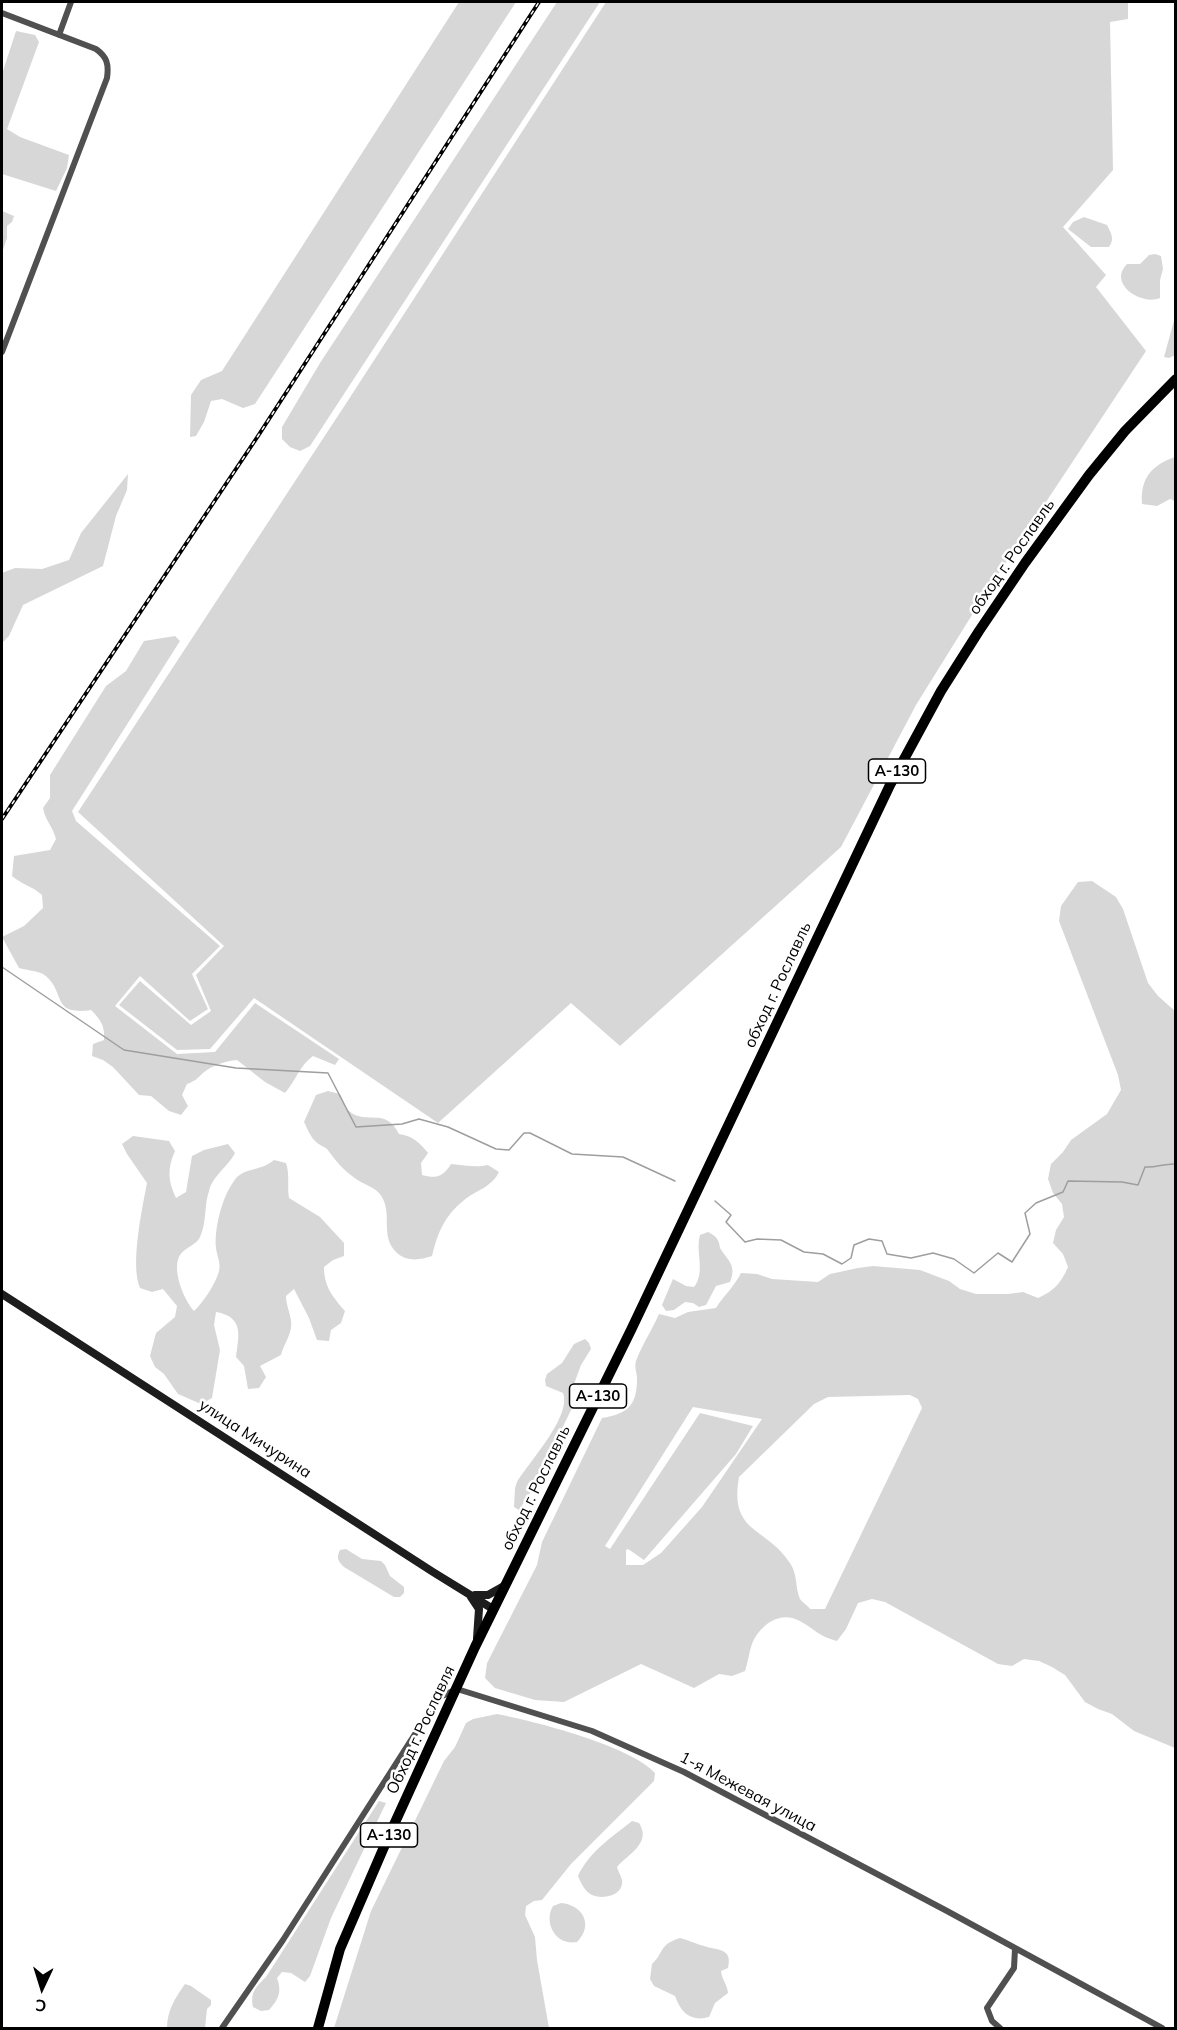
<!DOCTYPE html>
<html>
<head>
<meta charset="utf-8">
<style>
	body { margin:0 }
	#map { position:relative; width:1177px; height:2030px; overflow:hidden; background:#fff; font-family:Mulish,sans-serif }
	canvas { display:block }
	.frame { position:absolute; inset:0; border:3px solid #000; pointer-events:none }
	.north { position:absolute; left:12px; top:1958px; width:60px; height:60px; -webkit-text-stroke:4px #fff; paint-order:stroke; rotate:184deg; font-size:16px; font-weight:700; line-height:24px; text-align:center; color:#000 }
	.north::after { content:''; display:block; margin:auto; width:21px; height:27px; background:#000; clip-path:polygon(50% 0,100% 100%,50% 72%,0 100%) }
</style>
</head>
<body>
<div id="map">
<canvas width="1177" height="2030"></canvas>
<div class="frame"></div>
<div class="north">С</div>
</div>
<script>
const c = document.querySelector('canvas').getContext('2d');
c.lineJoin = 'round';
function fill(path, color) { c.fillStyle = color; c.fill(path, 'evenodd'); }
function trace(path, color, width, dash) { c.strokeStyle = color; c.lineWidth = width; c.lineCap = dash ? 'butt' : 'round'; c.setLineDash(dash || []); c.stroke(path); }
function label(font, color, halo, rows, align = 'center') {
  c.font = font + ' Mulish,sans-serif'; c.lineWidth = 5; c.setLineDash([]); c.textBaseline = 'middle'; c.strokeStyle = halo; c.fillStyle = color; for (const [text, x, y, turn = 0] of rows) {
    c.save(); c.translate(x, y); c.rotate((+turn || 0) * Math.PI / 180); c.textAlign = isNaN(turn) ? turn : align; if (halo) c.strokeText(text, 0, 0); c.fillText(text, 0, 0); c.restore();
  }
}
const green = new Path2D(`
	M459,2H516L255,404L243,408L222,399L211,401L204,422L196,436L190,437L191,395L201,380L222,371Z
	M557,2H600L310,446L300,451L290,447L282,439V427L320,363Z
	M606,2H1128V19L1110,22L1113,170L1063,227L1106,275L1096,287L1146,351L985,594L916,705L841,847L620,1046L571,1003L438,1123L254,998L210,1049L177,1050L119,1005L140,981L191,1025L211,1011L196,975L224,946L78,812L347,402Z
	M16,31L35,35L39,42L7,129L20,137L69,155L67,168L56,191L2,174V74Z
	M2,211L14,216L12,222L7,226V238L2,253Z
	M1084,217L1107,225C1111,233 1115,239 1109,247H1091L1068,229L1073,222Z
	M1155,254L1161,256L1163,269L1160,280V298C1142,306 1107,284 1127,264H1140L1149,255Z
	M1175,317V355L1169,358L1164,357Z
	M1175,457V501L1170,499L1157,506L1142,504C1140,478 1152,465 1175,457Z
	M128,474L127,490L116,516L103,566L23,605L9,636L2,643V573L15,568L42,569L69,560L81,533Z
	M175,636L180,641L72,811L76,821L220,946L192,974L208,1009L190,1021L140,976L115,1006L177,1054L215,1052L255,1003L339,1059L335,1065L313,1056C300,1065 296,1080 285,1093L265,1082L237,1060C226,1061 212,1065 203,1073C197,1079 195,1081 187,1084L182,1095L188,1106L181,1115L169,1111L151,1096L139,1095L113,1067L103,1060L92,1056L93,1044L104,1040C105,1026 101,1020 91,1010C49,1016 67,990 43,974C37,971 26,970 19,968L2,937L24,926L43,908L42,895C32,886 21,884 12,876L14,856L50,850L56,839C53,827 45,820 43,808L50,798V775L106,686L126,671L144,641Z
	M1092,881L1116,897L1123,909L1148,983L1158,996L1175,1011V1748L1134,1731L1112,1714L1098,1709L1085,1702L1065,1675L1052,1667L1039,1661L1024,1659L1012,1666L998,1664L885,1602L872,1599L858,1603L846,1629L837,1641C818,1636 816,1630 800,1621C781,1610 760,1624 752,1644C749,1652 748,1662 745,1671L732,1676L719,1674L694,1688L641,1664L564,1702L535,1700L495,1688L485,1678L487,1663L537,1565L542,1542L602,1418C627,1414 637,1406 637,1379C637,1373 634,1367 636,1361C642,1345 652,1330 659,1314L675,1318L688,1312L716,1308C724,1295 734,1287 741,1273L757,1274L772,1279L818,1282L830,1274L858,1268L873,1266L920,1270L949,1281L960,1289L976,1294H1008L1023,1292L1038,1298C1054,1291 1061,1283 1068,1267L1063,1254L1053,1243L1056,1230L1064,1217L1062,1204L1053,1193L1048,1179L1051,1164L1063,1152L1071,1140L1107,1114L1121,1090L1118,1075L1059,921L1061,906L1078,882ZM910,1395L918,1399L922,1408L825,1609H810C808,1606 802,1602 800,1599C795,1588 798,1575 790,1563C766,1526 729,1534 739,1477L814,1404L828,1397ZM693,1407L762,1419L702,1507L661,1553L643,1565H626V1550L628,1549L644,1560L736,1454L753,1426L700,1413L610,1549L605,1546Z
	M328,1091L340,1094C343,1099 345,1108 349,1111C367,1126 385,1106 399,1134C413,1136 419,1142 428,1153L421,1163L422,1175C436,1179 443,1177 451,1164C465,1165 475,1168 488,1165L499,1172C491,1188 476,1190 463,1201C445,1215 437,1234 432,1256C420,1260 407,1262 397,1253C378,1235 395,1212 379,1193C374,1187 363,1184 356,1179C343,1170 336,1161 327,1149C323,1146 319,1145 315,1141C310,1136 307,1128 304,1122L316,1095Z
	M133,1136L169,1141L175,1151C167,1169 168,1181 176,1198L186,1192L192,1156L204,1150L228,1144L235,1153C228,1167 213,1175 209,1191C204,1205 207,1222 200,1237C197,1245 185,1247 180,1255C171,1269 184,1300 194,1311C203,1303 216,1283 219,1271C221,1263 217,1256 216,1248C214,1229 222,1197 234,1181C243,1167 260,1172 274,1160L286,1163C290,1175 287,1186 289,1198L320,1217L344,1243V1256L333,1260L324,1267C324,1287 333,1297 345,1311L341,1323L331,1330L329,1341L317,1340L309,1318L294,1289L286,1296C286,1305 290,1312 291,1321C293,1333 284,1343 281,1355L260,1366L266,1377L259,1388L248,1389L244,1366L236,1357C239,1335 244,1317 216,1312L214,1325L220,1350L212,1398L201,1404L178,1394L164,1374L155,1367L150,1356L156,1333L175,1317L177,1306L163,1289L152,1292L140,1288C130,1265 142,1209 147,1183L127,1154L122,1144Z
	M708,1232C716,1236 719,1239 720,1248C728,1261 737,1265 730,1282L716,1286L706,1305L699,1307L693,1303L685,1302L674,1310L666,1311L662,1305L673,1279L686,1286L694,1287C706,1272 695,1252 700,1235Z
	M585,1339L589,1343L591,1349L581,1365L574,1384L572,1408L532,1490L519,1510L514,1507L515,1488L517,1482C529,1462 572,1416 563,1393L546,1386L545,1380L547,1374L562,1363L574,1344Z
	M346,1549L362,1559L381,1561L385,1565L390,1576L404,1587V1593L400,1597H394L344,1567C338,1561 336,1558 340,1550Z
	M497,1714C534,1721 631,1746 655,1773L654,1781L571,1864L542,1900L534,1901L526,1906L525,1915L535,1937L537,1960L549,2028H334L371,1911L444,1761L455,1747L466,1723L473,1719Z
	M379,1801L386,1803L331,1918L310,1976L305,1982L291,1973L282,1972L277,1978C282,1991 279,1999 269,2010L261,2011L253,2007C250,1992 256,1987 266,1977Z
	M632,1821L639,1823C652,1843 628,1854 617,1867C618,1871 621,1876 622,1880C624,1895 604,1900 592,1895C585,1892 581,1883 578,1876C589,1852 612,1837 632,1821Z
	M561,1903C583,1905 594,1925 577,1942C556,1946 543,1923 553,1906Z
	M680,1938C688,1940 696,1944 704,1946C717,1951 733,1947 728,1968L721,1971C722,1980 727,1984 728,1993L715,2003L709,2017C691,2022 681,2013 675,1996L654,1986L650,1979L652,1964C665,1952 658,1945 680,1938Z
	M185,1984L191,1986L211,2000V2005L207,2009L205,2028H167C167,2011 175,1998 185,1984Z`);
const stream = new Path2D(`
	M2,967L124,1050L236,1068L328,1073L356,1127L402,1124L419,1119L448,1127L496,1149L509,1150L524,1133H530L572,1154L623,1157L675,1181
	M715,1201L731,1215L726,1222L745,1242L757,1239L781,1240L804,1252L823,1254L842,1264L851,1258L854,1245L869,1239L882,1241L887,1254L911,1258L933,1253L954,1259L974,1273L998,1253L1012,1262L1030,1234L1025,1213L1036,1203L1063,1192L1068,1181L1122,1182L1138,1185L1145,1167C1156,1168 1165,1163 1176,1164`);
const minor = new Path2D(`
	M2,13L96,49C107,57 109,64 107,78L2,352
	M59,35L71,2
	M222,2028L283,1940L438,1698L457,1689L592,1731L684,1772L947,1911L1162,2028
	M1000,2028L992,2021L987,2008L1014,1968L1015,1949`);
const secondary = new Path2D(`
	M2,1294L433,1572L493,1609
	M475,1595H488L504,1586
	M471,1597L479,1609L477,1638`);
const trunk = new Path2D(`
	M318,2028L340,1949L387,1840L475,1647L631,1330L890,785L941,691L979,631L1025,563L1089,475L1125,431L1176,379`);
const rail = new Path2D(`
	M2,819L258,436L539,2`);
const shields = [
	[897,771,57],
	[598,1396,57],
	[389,1835,57]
];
const shieldNames = [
	["А-130",897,771],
	["А-130",598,1396],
	["А-130",389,1835]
];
const streetNames = [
	["обход г. Рославль",1012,557,-55],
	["обход г. Рославль",778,985,-65],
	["улица Мичурина",255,1439,33],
	["обход г. Рославль",536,1488,-64],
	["Обход г. Рославля",421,1730,-65],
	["1-я Межевая улица",748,1792,28]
];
fill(green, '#d7d7d7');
trace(stream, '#9e9e9e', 1.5);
trace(minor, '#505050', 6);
trace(secondary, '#1d1d1d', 8);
trace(trunk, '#000', 10);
trace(rail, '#000', 4);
trace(rail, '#fff', 1.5, [4.5]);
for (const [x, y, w] of shields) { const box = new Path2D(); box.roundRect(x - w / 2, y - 12, w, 24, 4.5); c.fillStyle = '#fff'; c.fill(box); trace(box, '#000', 1.5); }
label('bold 15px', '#000', null, shieldNames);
label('16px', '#000', '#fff', streetNames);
</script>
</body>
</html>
